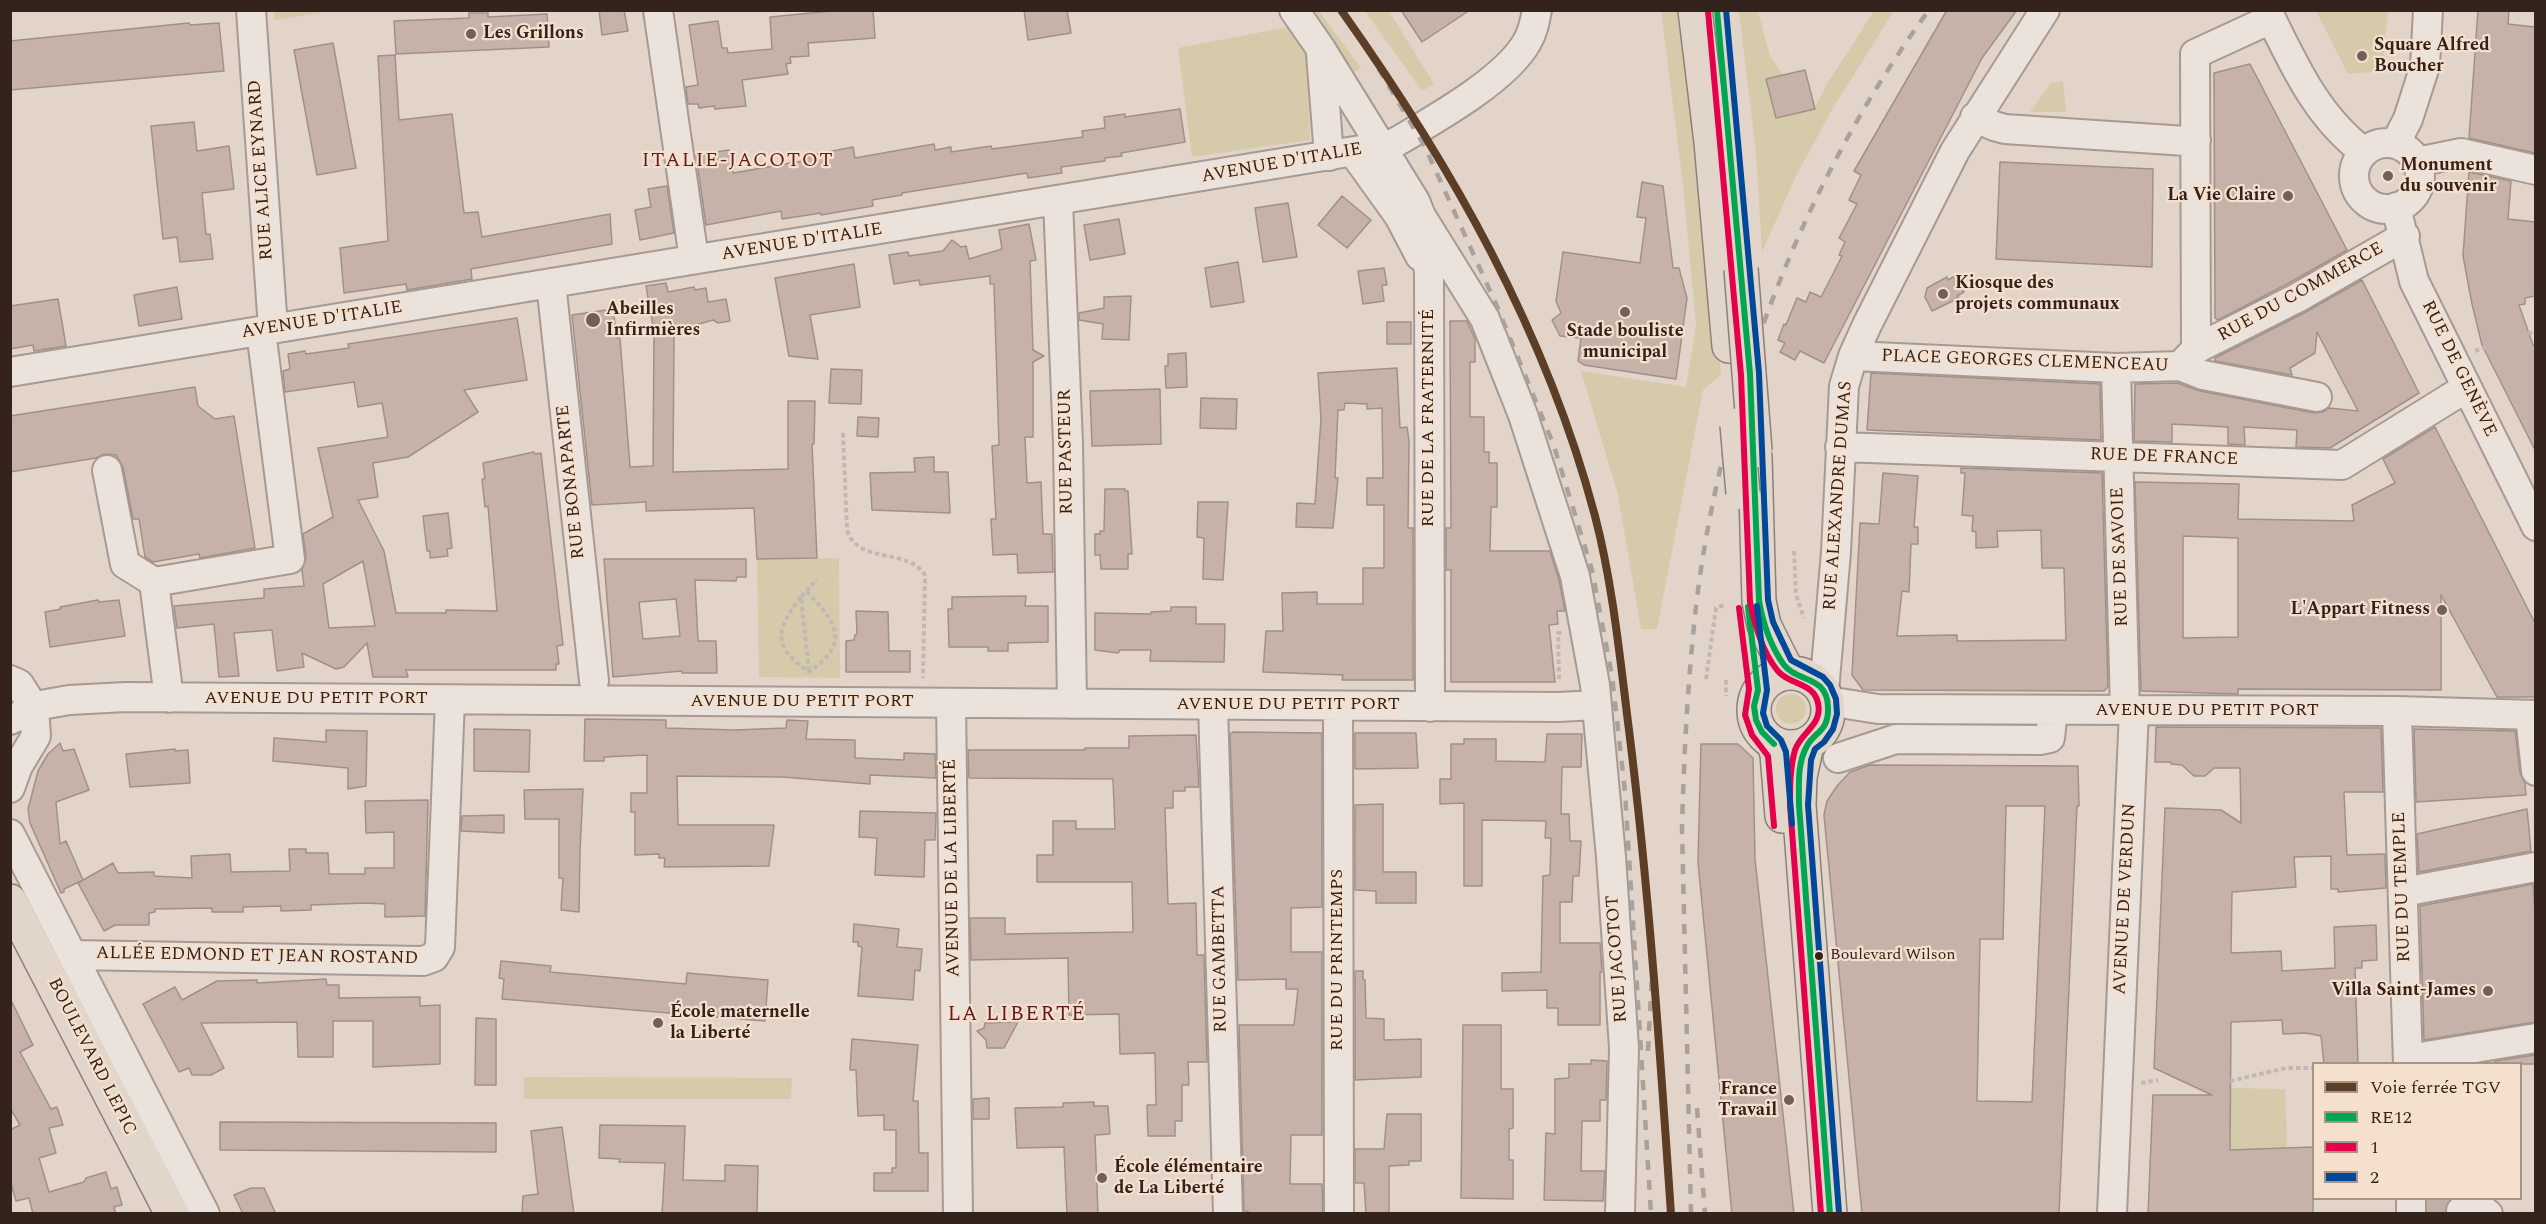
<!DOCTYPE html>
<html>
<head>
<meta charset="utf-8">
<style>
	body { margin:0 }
	#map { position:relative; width:2546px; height:1224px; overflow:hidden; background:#e2d4c8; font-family:Spectral,serif }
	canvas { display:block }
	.frame { position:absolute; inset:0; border:12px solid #34221c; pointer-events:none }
	.legend { position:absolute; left:2312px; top:1062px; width:210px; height:138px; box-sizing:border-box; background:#f5e0ce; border:2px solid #a89487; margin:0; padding:8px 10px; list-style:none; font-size:18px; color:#34221c }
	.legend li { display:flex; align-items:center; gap:12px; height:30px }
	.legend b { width:30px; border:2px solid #a89487 }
</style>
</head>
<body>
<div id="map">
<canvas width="2546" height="1224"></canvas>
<div class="frame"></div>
<ul class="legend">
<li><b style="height:8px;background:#5c3e26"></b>Voie ferrée TGV</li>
<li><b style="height:8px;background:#00a651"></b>RE12</li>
<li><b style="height:8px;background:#e5004c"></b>1</li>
<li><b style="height:8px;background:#004899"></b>2</li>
</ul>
</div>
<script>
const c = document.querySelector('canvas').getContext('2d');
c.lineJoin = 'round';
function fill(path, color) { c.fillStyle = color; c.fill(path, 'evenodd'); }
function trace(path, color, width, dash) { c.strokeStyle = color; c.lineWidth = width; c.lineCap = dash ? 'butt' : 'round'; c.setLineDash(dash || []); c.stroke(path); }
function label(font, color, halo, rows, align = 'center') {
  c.font = font + ' Spectral,serif'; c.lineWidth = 4.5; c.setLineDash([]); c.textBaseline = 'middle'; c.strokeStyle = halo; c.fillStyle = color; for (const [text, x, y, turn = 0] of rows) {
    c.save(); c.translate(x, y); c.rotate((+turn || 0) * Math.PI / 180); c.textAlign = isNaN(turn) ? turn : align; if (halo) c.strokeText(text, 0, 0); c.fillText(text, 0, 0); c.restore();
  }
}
const green = new Path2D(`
	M274,11V10L332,11L275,20Z
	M1302,11H1319L1361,68L1350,75Z
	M1365,11H1389L1434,84L1422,91Z
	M1661,11H1685L1721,375L1703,390L1657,629H1641L1618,495L1581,371L1686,387L1696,325L1683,185Z
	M1739,11H1758L1770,56L1783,75L1766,80L1776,118L1814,109L1827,84L1874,11H1894L1833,108L1796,176L1762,252L1756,153Z
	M2316,11H2388L2382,71L2348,74Z
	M1288,27L1307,56L1310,140L1192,157L1178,48Z
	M2063,81L2066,112H2030L2051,83Z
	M839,558L840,678L759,677L757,559Z
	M1776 709a15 15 0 1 1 30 0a15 15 0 1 1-30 0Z
	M524,1077L792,1078L791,1099H524Z
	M2230,1088L2285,1089L2287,1148L2230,1150Z`);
const building = new Path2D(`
	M599,10H624L628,31L602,35Z
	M842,10H873L875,38L808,43L809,56L790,57L791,63L786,64L788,74L742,80L746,106L715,109L714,106L699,108L698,104H688L686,87L698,85L689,25L718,21L722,48H727L728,53L772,49L770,17Z
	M1024,10H1067L1071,33L1028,40Z
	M1401,10H1470L1422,42Z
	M1947,10H2017L1982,58L1824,363L1800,351L1795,360L1780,352L1785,343L1778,340L1784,324L1786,325L1797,298L1806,302L1810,292L1821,297L1834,272L1842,256L1839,255L1845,242L1839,238L1857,204L1849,200L1861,175L1854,171Z
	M2478,10H2509L2508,24L2535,27V153L2469,138Z
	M469,13H488V17L547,14L549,47L396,54L394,21L469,18Z
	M189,23L190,25L219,23L224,71L10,90V41Z
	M333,43L356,168L317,175L294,50Z
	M395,55L399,120L452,114L464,213L478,212L482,237L610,214L612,244L471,269L472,279L407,290L406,284L344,293L340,248L388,241L378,56Z
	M2250,64L2347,250L2289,283L2218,320L2215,318L2214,73Z
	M1805,70L1815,109L1776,118L1766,79Z
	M1180,109L1185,142L1121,153L1122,156L1105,158V161L1061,167L1062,173L1028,178L1027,173L902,193V195L872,200L873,206L821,215V213L782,219L781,211L706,225L696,155L729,150L733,173L803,161L802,157L853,147L855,158L934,144L935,150L951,147V152L991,146L992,149L1083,137L1082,131L1105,128L1104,117L1125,114V117Z
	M194,122L197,151L229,146L234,189L202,193L206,234H210L213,259L180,262L177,237L163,239L151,126Z
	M2000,162L2153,169L2152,267L1996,259Z
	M2469,172L2511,181L2508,219L2535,222V296L2525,298V304L2519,305L2533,345H2535V450L2482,345L2472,304L2463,256Z
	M1642,182L1663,186L1673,268H1679L1687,298L1676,379L1584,365L1578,361L1581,338L1560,336L1552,320L1561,313L1556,301L1563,252L1640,263L1646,218L1637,217Z
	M667,186L674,233L640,240L635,210L651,207L648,189Z
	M1342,196L1371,220L1347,248L1318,225Z
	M1288,203L1297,257L1263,262L1255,208Z
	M1119,219L1125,254L1090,260L1084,225Z
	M1029,224L1036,260L1030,261L1033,350L1044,356L1033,362V437H1025L1027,483L1041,482L1043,534H1052L1053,572L1018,573L1017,554L993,555L991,519H996L992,446L999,445L994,284H990V276L920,285L919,280L894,284L889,255L908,252L909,256L943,251L952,240L961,247L966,246L969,259L1002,249L999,230Z
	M1238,262L1244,302L1211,307L1205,268Z
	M854,264L860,307L810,315L818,359L789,356L775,278Z
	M1384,268L1387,285H1382L1384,301L1363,304L1358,271Z
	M1955,276L1964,292L1957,296L1959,298L1932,311L1925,297L1927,288L1947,277L1948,280Z
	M2362,280L2419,393L2330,448L2296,447L2297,430L2244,427L2245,445L2228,444V427L2172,424V442L2134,441L2135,384L2177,383L2200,391L2314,413L2323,412L2329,408L2358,411L2317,332L2315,353L2290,368L2292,375L2215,361V358L2304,313Z
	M666,283L668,292L694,287L695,290L706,288L708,302L726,299L730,321L718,323L713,320L685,328V332L674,334L673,472L788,469V401H815L814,444H812L817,558L757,559L754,508L646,511V502L592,505L572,315L613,309L617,338H620L630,467L653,466L654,332L646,286Z
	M177,287L182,319L139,326L134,295Z
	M1131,296L1129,340L1102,339L1103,324L1079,320V313L1104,308V297Z
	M58,299L66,346L34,351L33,345L10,349V306Z
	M517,318L527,380L464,390L478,412L408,457L373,463L378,497L358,500L384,551L396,613H446V610L497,611L488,506L485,507L482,479H485L483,463L534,452L535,454L541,453L563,645L557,646L559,664H556V670H406L408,677H373L367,643L344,667L336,669L302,653L304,667L277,671L272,630L234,633L239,676L219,677L214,624L177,628L174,606L264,598V589L304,586L302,570L306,557L303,534L333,517L318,448L388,437L382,403L358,407L354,382L285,392L283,371L290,369L288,354L305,351L306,354L349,348L348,344ZM363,561L375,626L329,628L323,584Z
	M1450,321H1467L1475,339V362H1470V417H1484V452H1489V463H1497V507H1491L1490,551H1550L1559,580L1565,611H1557L1558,624L1549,625L1555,682H1451V570H1446V528H1451Z
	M1387,322H1411V344H1387Z
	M1186,353L1187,387L1166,388L1165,366H1168V354Z
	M1397,368L1400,428L1407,427L1409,441L1408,528H1413V680H1342L1343,675L1263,672L1266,631H1283L1282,593L1317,592V604H1363V568H1384V505H1367V478H1383L1382,408L1367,409V404L1345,403L1344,410H1338L1335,478H1338L1333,528L1296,527L1297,503L1315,504L1321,419L1318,373Z
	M831,369L862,370L861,404L829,403Z
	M1871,373L2100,384L2101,440L1867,430Z
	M195,387L198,406L215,419L234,416L255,548L200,558L199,554L153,562L145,557L139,519H133L123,467L116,455L104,454L96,458L10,472V416Z
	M1160,389L1161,444L1092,446L1090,391Z
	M1201,398L1237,399L1236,429L1200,428Z
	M858,417L879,418L878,437L857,436Z
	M2435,427L2535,623V697H2497L2441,595V690L2238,689V694L2141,691L2135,482L2239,484L2238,519L2354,521L2352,505L2395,483L2383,459ZM2183,536L2238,538V637L2183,638Z
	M934,457V472H948L950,513L872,510L870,473L915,472L914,458Z
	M1961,468L2102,473L2108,687L2104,691L1863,690L1852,675L1860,523L1879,524L1883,473L1918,476L1914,527H1918V544H1911L1909,592L1902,591L1897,636L1957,635V641L2066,640L2064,568H2042L2041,530L1997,531L1998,547L1976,548V532L1972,531L1973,516L1962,515L1965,473H1961Z
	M1105,489H1125V491H1128L1132,554H1128V569H1101L1100,555H1095V534H1100V531H1104Z
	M1198,502H1228L1223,580L1203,579L1204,538L1197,537Z
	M448,513L452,548L447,549L448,556L430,558V551H427L423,516Z
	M604,559H746V577H737L736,581L695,580L698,641H716L717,673H682V671L613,677ZM676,599L680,636L643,639L639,602Z
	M1026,596L1025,606H1048V642L1008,643V651H988V647H949L948,609H952V597Z
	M98,600L99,602L119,600L125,636L50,647L45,612L61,609L60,607Z
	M1171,607H1196V624H1225L1224,662L1150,661L1151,650H1120L1118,653L1095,650V613L1151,614V612L1171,611Z
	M856,611L888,612L889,651H910V672H846V641L854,640L855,635L857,634Z
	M585,719L666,720V728L735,730L786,728L787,720L808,721L806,739L855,740V758L904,760V753L935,754L936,778L870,775V784L782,777L677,776L678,825H774L769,866L664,867L665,858H659V854L635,855V812H631V793H647V755L604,757V761H584Z
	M2156,727L2381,728L2383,792H2344L2347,855L2385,854L2386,888L2338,892V889H2331V856L2294,857L2296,887L2232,892L2231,953L2281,951L2282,971L2335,968L2334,927L2376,925L2377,960L2362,961V968H2355L2358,1064H2324L2321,1036L2306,1033L2283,1034L2282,1020L2231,1022L2230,1150L2313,1147V1214H2148L2153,1095H2212L2154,1068L2165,808L2221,810L2241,823L2240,768H2214L2205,776H2194L2182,765L2171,764V762H2155Z
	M474,729L530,730L529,772L474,771Z
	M2414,729L2515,731L2520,773L2525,783L2526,795L2416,802Z
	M326,730L367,731L366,786L348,789V768L273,761L274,738L326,742Z
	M1233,732L1322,733V907L1291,908V952H1322V1135H1291L1290,1184H1322L1323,1214H1248V1211H1244L1239,1025H1294L1298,989H1286V979L1238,980L1230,734Z
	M1355,733H1416L1418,768L1355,769Z
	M1547,734H1582L1581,767H1562L1561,814H1569L1570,841H1581L1579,876H1573L1572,902H1560V943H1600L1602,972H1600V1025H1558V1008H1547V990L1502,991V973L1541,972L1543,876L1550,875L1551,838H1545L1546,821L1482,820V886H1464V803L1440,804V779H1451V744H1464V739H1496V761L1545,762Z
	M1196,735L1199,787H1185V791H1173V808H1165L1168,904L1196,903L1197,955H1204L1207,1062H1188L1189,1085H1182V1121H1175V1136H1148L1147,1105H1156L1155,1053L1120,1054L1119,1014L1069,1015L1068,958L971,960L970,918H1005V934L1133,932L1132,882H1037V855H1053V821H1076V829H1115L1113,779L969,778L968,750H1085V748H1129V736Z
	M60,743L63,751L74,749L89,790L56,802L60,844L66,841L83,880L64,889V892L61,893L30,823L28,809L38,771L48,754Z
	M1701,744H1738L1753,758L1755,859L1794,1214H1732L1698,862Z
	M175,749V751L188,750L190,783L130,787L126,754Z
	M1870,765L2078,766L2079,806H2077L2059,1214H1862L1824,815L1827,801L1837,786L1850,772ZM2006,806H2045L2032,1102L1977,1101L1980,939H2003Z
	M583,789L580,851L579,912L561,910L563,878H559V819H525L524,790Z
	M428,800L425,916L385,917V904L366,903L311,905V910L281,911V906L243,907V912H212V908L155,909V912L149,913V925H115L104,931L78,883L113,863L118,873L154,872V876L192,878L191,856L230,854L231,872L290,871L289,849H306V853H328L329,874H365V868H394V832L366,833L365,801Z
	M1383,804V872H1416V903H1376V891L1355,890V805Z
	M2527,809L2531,851L2419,872L2417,834Z
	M860,811L936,813L935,840H925L924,877L875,875L877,838L859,837Z
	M504,815V833L461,831L462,816Z
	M2533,884L2535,913V1022L2424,1040L2420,906Z
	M854,924L899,929L897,947L922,949L920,971L915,970L913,1000L858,996L862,947L858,946V942H853Z
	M501,961L551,966L550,972L686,984L687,973L768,980L765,1021L502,999L504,979L499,978Z
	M1355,971H1363V979L1365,980L1366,1018L1384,1019V1040L1421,1039V1077L1355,1080Z
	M326,979L327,985H339V998L420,997V1006L440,1005V1064L373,1067V1021H333V1057H298L297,1022L201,1023L224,1068L211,1075H192L189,1068L179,1072L143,1004L175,987L182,1000L217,981L257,980V983Z
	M10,998L33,1045L20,1052L51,1109L57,1107L63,1125L49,1128L56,1153L39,1158L49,1192L84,1182L86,1178L106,1172L111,1189L117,1187L122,1205L114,1207L116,1214H33L29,1198L16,1201L10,1180V1130L20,1125L10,1108Z
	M476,1018L496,1019V1085H475Z
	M1018,1022L1004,1048H987L986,1040L977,1031L984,1028L985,1023Z
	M1463,1025H1501V1089H1513V1128L1509,1129V1160H1513V1199L1461,1198Z
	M852,1039L918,1045L913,1101H918L919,1153H928V1191H874V1173H892V1168H896V1130H884V1115L858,1116L856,1070H850Z
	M2535,1055V1064H2494L2495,1061Z
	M1591,1060L1607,1061L1606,1100H1600V1121H1582L1581,1171H1605L1603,1201L1544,1200L1546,1133L1555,1134V1079L1569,1078V1064H1591Z
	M989,1098V1119H973V1099Z
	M1094,1102V1106H1108L1110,1134L1095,1135L1098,1214H1067L1064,1147L1017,1148L1015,1108L1063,1107V1103Z
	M1387,1114H1421V1161H1409V1165L1389,1166V1214H1366L1364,1183H1355V1149H1384Z
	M220,1122L496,1123V1152L220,1150Z
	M600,1125L685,1126L683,1180L725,1181V1165L758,1166L757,1214H662L665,1163L619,1162L620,1159L599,1158Z
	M562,1127L574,1214H522L523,1196L538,1194L531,1131Z
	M251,1188H264L276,1214H243L234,1195Z`);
const minorTunnel = new Path2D(`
	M2424,1212L2461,1211`);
const path = new Path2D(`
	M2528,332L2536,334
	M2475,351L2502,341
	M843,433L847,530C858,565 907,547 925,575L923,678
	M1794,551L1796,595L1804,618
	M801,597C775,630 772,647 809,672C852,642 836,622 806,591
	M809,671L801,597L817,579
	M1559,679L1558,633H1562
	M1706,679L1716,608L1726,604
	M1726,680V696
	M2230,1081L2286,1068H2314
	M2141,1083L2158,1080`);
const minor = new Path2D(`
	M251,10L273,329
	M658,10L694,259
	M1294,10L1321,49L1415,201L1421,216L1429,273L1430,707
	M2267,10C2293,63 2316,116 2364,152
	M1321,54L1329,156
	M1975,117L1994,126L2005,129L2186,141L2196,140
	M2354 176a33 33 0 1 1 66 0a33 33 0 1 1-66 0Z
	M2395,144L2408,119L2425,66L2428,10
	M1353,152L1399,216L1420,256
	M2417,162L2461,153L2536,170
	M1058,201L1068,443L1072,704
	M2396,207L2414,281L2536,526
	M1421,216L1485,319L1523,415L1575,576L1595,685L1611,857L1624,1048L1620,1214
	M551,283L594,681
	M2196,349L2195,54L2271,19
	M1853,356L2116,368L2180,366L2196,349L2297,298L2405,236
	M2180,366L2203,375L2317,397
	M2116,368L2125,711
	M10,372L1391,145C1430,122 1505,81 1527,42C1533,32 1535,21 1537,10
	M1840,447L2342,465L2466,388
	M107,470L125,564L154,582
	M10,680L19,684L34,708L36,736L18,766L10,788
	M1824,691L1836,552L1844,386L1853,356L1867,325L1955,151L2045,10
	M169,698L154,582L290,559L261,331
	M1827,701L1878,709L2397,711L2536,715
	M951,703L958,1214
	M1213,705L1228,1214
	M1338,706L1339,1214
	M2397,711L2408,1064
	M2530,716L2536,771
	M10,720L41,705L69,700L126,697L1558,707L1597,705
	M1838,758L1896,739L2040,740L2050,738L2053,710
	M10,834L205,1214
	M2403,892L2536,867
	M72,955L423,961L434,957L440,947L450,700
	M2408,1059L2536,1038
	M2411,1198V1214
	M2461,1211H2484L2488,1214
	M2112,1214L2134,711`);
const major = new Path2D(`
	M1695,10L1711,142L1729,346
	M1755,457L1759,601L1764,625L1784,665L1790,672
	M1754 710a37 37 0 1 1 74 0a37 37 0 1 1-74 0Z
	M1774,744L1777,754L1782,816
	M1807,744L1800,777L1799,805L1830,1214
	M10,901L172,1214`);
const rail = new Path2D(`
	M1358,34L1425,147L1496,304L1554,446L1592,570L1612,676L1625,792L1651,1214
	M1648,1051L1652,976
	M1697,1108L1705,1214
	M1691,1214L1682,829C1684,752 1688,675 1697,598C1723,391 1805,179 1929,10`);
const majorBridge = new Path2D(`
	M1741,269L1755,451
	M1737,425L1743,493`);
const bus1 = new Path2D(`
	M1717,10L1750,374L1759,601C1763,623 1771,647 1784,665C1798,683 1827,675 1828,707C1829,732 1815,731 1807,746C1797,763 1799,786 1799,805L1830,1214
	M1748,607L1758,690L1754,706L1756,720L1762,732L1774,744`);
const bus2 = new Path2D(`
	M1708,11L1741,375L1750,602C1755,625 1762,651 1777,670C1788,685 1814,682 1818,703C1823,725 1801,732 1795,750C1790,768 1790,787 1790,805L1821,1214
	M1739,608L1749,689L1745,715L1752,735L1768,756L1774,826`);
const bus3 = new Path2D(`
	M1726,10L1759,373L1768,600L1773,622L1791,660L1823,677L1830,685L1836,699L1837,714L1833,729L1824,742L1815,749L1811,760L1808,805L1839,1213
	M1757,606L1767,690L1763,713L1767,726L1781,740L1786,752L1792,824`);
const rail1 = new Path2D(`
	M1341,10C1451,165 1546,331 1595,516C1613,585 1620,659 1629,730C1649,890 1660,1052 1671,1214`);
const markers = [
	[471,34,6,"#716058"],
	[2362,56,6,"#716058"],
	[2388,176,6,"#716058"],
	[2288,196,6,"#716058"],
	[1943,294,6,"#716058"],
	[1625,312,6,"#716058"],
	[593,320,8,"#716058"],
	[2442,610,6,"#716058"],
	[1819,956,5,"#34221c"],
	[2488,991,6,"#716058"],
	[658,1023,6,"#716058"],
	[1789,1100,6,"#716058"],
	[1102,1178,6,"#716058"]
];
const busNames = [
	["Boulevard Wilson",1830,956]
];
const poiNames = [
	["Les Grillons",483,34],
	["Square Alfred",2374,46],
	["Boucher",2374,67],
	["Monument",2400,166],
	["du souvenir",2400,187],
	["La Vie Claire",2276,196,"right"],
	["Kiosque des",1955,284],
	["projets communaux",1955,305],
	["Abeilles",606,310],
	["Infirmières",606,331],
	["Stade bouliste",1625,332,"center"],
	["municipal",1625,353,"center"],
	["L'Appart Fitness",2430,610,"right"],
	["Villa Saint-James",2476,991,"right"],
	["École maternelle",670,1013],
	["la Liberté",670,1034],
	["France",1777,1090,"right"],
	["Travail",1777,1111,"right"],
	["École élémentaire",1114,1168],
	["de La Liberté",1114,1189]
];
const streetNames = [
	["AVENUE D'ITALIE",1282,164,-10],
	["RUE ALICE EYNARD",262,170,-94],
	["AVENUE D'ITALIE",802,243,-9],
	["RUE DU COMMERCE",2301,293,-29],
	["AVENUE D'ITALIE",322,321,-9],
	["PLACE GEORGES CLEMENCEAU",2025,362,2],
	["RUE DE GENÈVE",2458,369,64],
	["RUE DE LA FRATERNITÉ",1429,418,-90],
	["RUE PASTEUR",1067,452,-91],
	["RUE DE FRANCE",2164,458,2],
	["RUE BONAPARTE",572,482,-96],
	["RUE ALEXANDRE DUMAS",1839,496,-86],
	["RUE DE SAVOIE",2121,557,-92],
	["AVENUE DU PETIT PORT",316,699],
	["AVENUE DU PETIT PORT",802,702],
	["AVENUE DU PETIT PORT",1288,705],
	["AVENUE DU PETIT PORT",2207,711],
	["AVENUE DE LA LIBERTÉ",953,868,-91],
	["RUE DU TEMPLE",2403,887,-92],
	["AVENUE DE VERDUN",2126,899,-87],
	["ALLÉE EDMOND ET JEAN ROSTAND",257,957,1],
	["RUE GAMBETTA",1221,959,-91],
	["RUE JACOTOT",1618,959,-94],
	["RUE DU PRINTEMPS",1338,960,-90],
	["BOULEVARD LEPIC",91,1057,63]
];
const neighbourhoodNames = [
	["ITALIE-JACOTOT",738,162]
];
const quarterNames = [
	["LA LIBERTÉ",1017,1016]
];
fill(green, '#d5cbab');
fill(building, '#c6b2a9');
trace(building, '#a29088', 1.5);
trace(minorTunnel, '#bfb0a6', 28, [28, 14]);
trace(minor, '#a79a92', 32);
trace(major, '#8c8079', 36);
trace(path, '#c2b8b2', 4, [4.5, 3]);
trace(minor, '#eae2db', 28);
trace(major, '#e2d6cb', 33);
trace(rail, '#a9a19c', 4.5, [10, 10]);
trace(majorBridge, '#8c8079', 36, []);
trace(majorBridge, '#e2d6cb', 33);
trace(bus1, '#00a651', 6);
trace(bus2, '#e5004c', 6);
trace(bus3, '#004899', 6);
trace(rail1, '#5c3e26', 8);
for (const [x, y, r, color] of markers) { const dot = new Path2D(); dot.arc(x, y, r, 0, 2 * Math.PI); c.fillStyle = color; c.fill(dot); trace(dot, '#f5e0ce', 2); }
label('16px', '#34221c', '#f5e0ce', busNames, 'left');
label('bold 18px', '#34221c', '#f5e0ce', poiNames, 'left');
label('18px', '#34221c', '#f5e0ce', streetNames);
c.letterSpacing = '1.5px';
label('20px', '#611b1e', '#f5e0ce', neighbourhoodNames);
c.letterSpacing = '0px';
c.letterSpacing = '1.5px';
label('21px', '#611b1e', '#f5e0ce', quarterNames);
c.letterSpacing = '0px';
</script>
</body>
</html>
